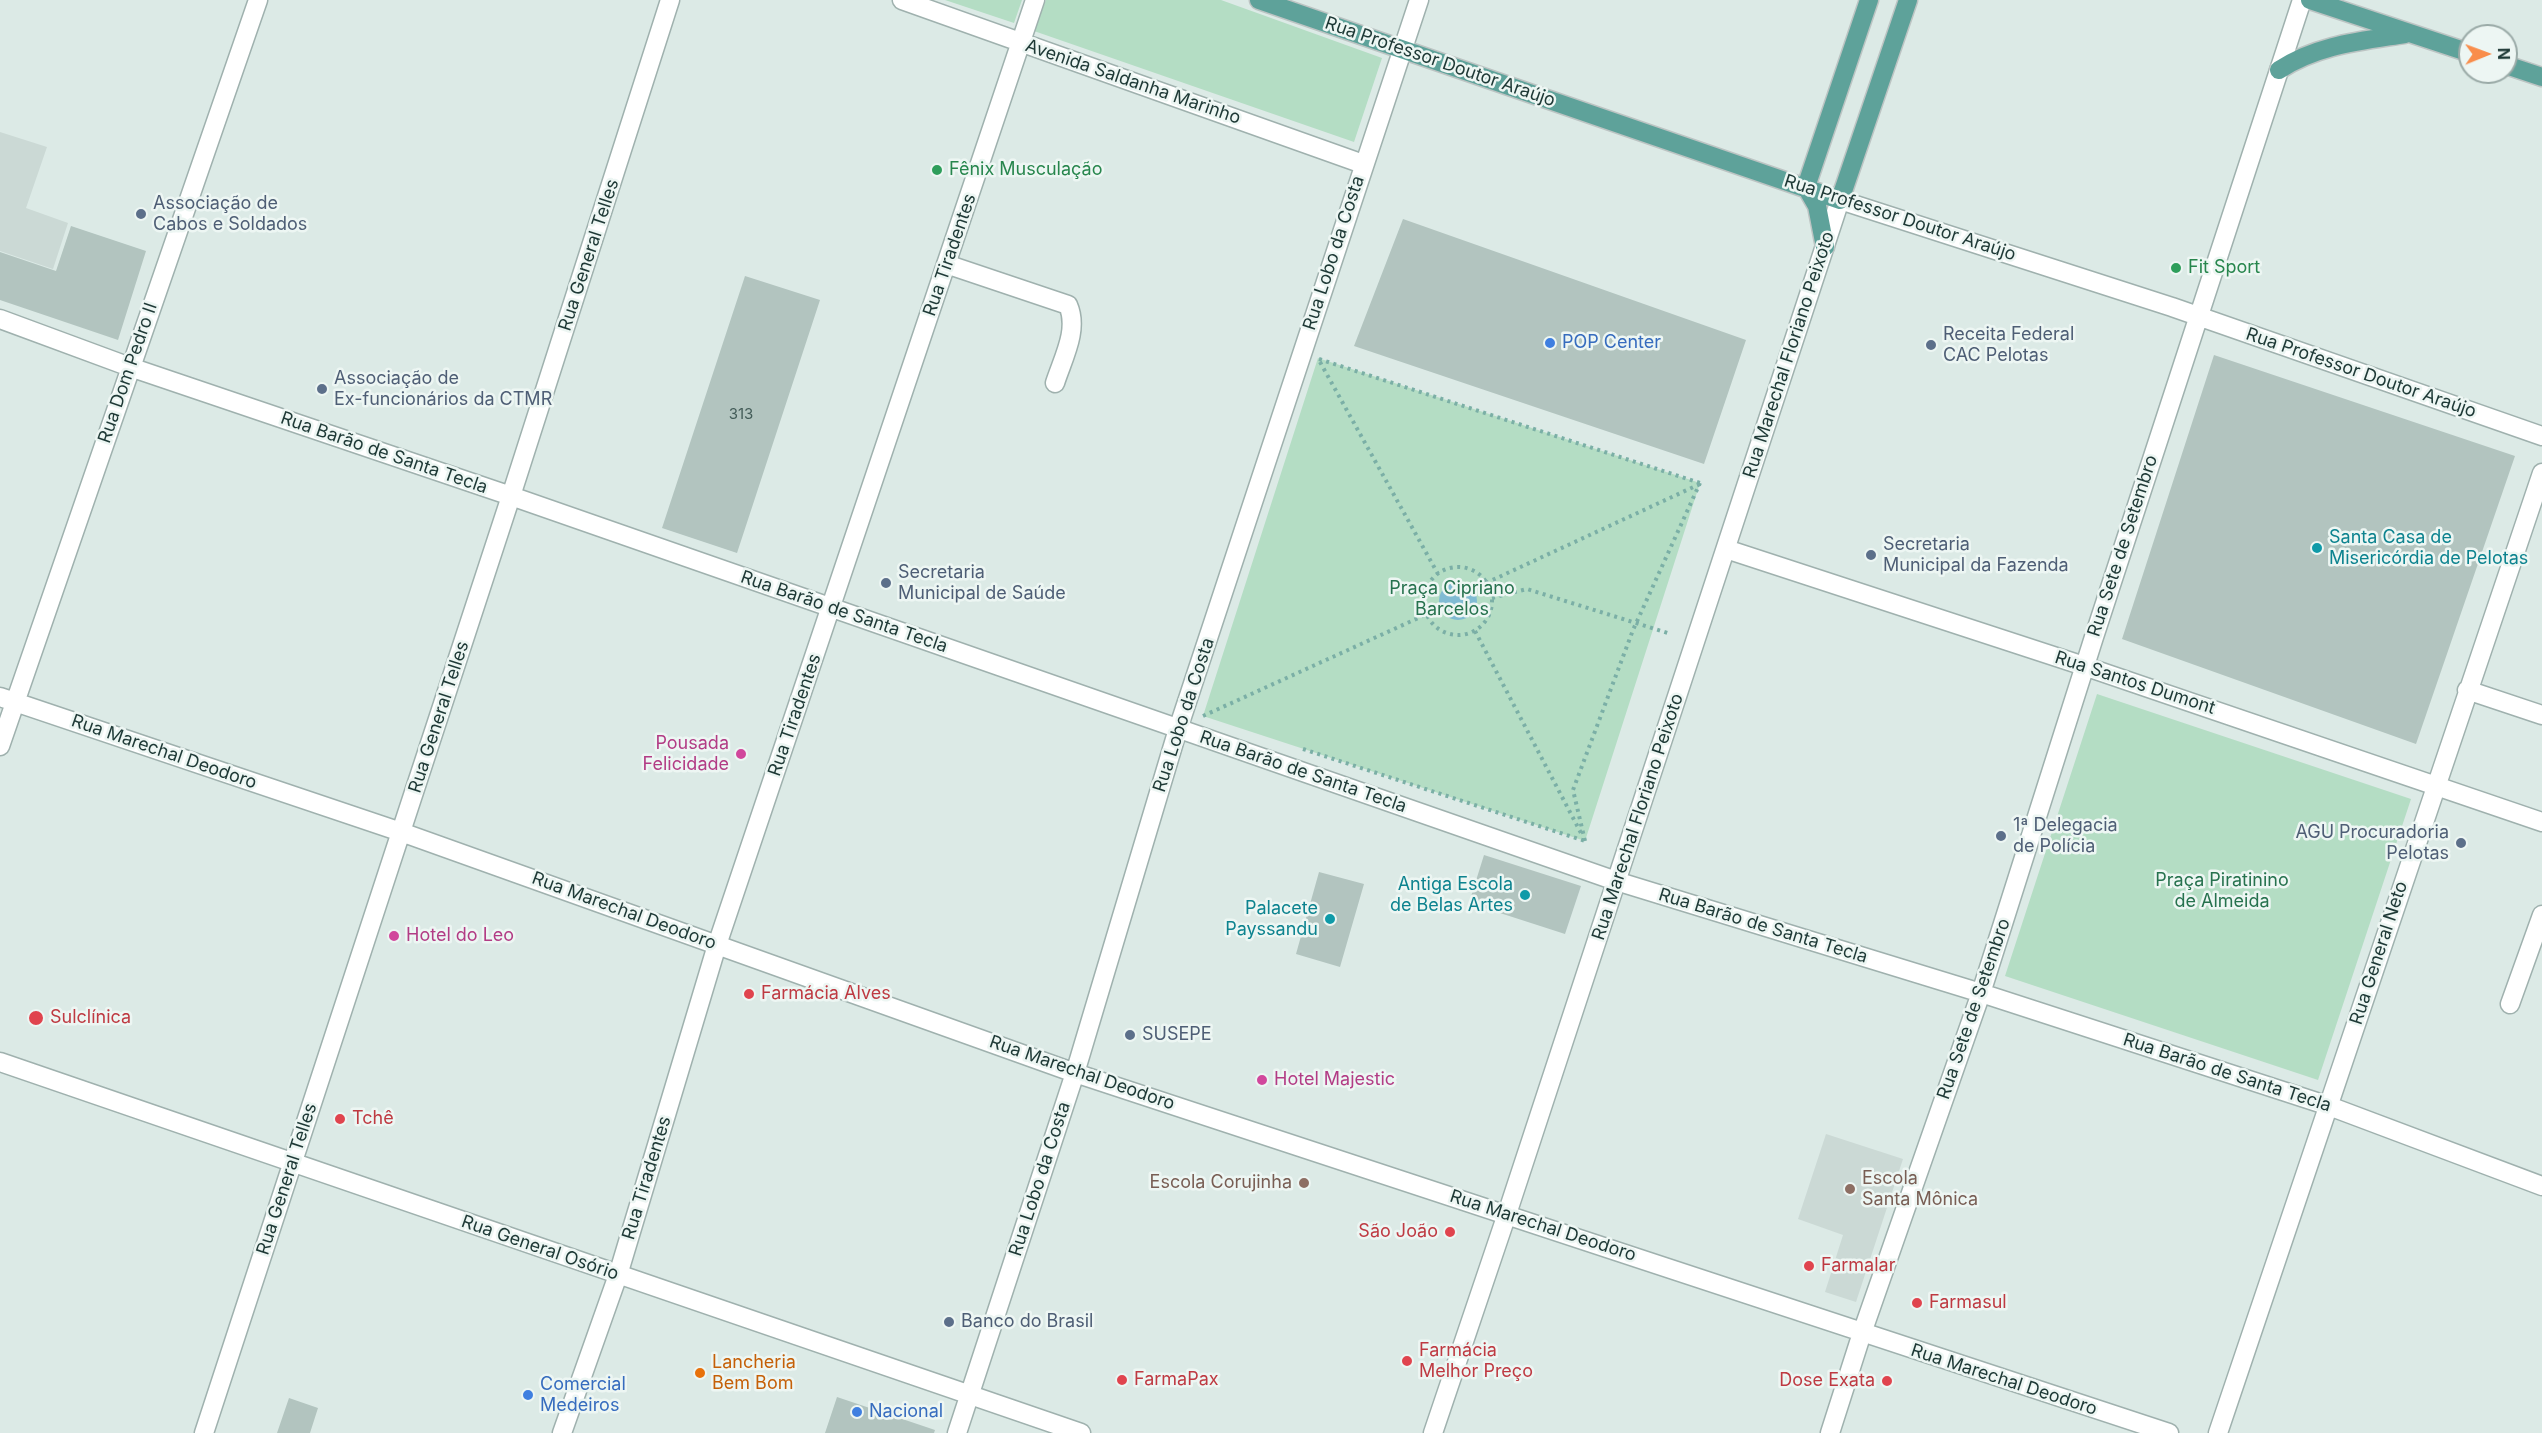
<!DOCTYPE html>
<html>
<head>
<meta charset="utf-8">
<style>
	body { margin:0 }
	#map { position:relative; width:2542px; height:1433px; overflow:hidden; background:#dceae6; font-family:Inter,sans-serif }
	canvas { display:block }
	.north { position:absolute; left:2458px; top:24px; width:60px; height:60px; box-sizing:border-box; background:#edf6f3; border:2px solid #9aaaa7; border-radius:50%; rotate:89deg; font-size:16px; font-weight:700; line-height:24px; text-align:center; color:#1e3936 }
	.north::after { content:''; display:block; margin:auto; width:21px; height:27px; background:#f98d4b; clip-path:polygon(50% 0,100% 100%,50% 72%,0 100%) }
</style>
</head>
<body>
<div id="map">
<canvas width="2542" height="1433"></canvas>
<div class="north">N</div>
</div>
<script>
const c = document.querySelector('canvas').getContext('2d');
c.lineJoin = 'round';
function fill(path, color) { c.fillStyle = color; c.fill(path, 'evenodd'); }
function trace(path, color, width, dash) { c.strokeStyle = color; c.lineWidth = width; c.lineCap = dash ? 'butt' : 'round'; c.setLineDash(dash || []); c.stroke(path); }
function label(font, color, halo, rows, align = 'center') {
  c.font = font + ' Inter,sans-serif'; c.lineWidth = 5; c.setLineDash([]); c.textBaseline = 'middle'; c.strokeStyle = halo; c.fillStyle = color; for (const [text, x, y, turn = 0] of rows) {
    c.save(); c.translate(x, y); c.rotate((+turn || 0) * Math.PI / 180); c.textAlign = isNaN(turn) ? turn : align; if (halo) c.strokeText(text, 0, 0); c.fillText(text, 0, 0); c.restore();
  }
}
const built = new Path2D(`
	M0,132L47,147L26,208L68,223L53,269L0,251Z
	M1826,1134L1903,1159L1856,1302L1825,1292L1843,1235L1798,1219Z`);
const green = new Path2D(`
	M945,0H1022L1014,23Z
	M1046,0H1221L1382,58L1354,142L1034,31Z
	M1318,358L1700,483L1585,841L1203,716Z
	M2097,694L2411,799L2318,1080L2005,976Z`);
const water = new Path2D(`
	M1439 601a19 19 0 1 1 38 0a19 19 0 1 1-38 0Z`);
const building = new Path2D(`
	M1403,219L1746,340L1704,464L1354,346Z
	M71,226L146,251L118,340L0,300V252L56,271Z
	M745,276L820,300L737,553L662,528Z
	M2214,355L2515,456L2416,744L2122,639Z
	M1484,855L1581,886L1565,934L1469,903Z
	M1319,872L1364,884L1340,967L1296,954Z
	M837,1397L935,1430L934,1433H825Z
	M289,1398L318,1408L310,1433H277Z`);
const path = new Path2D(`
	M1319,359L1700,483
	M1320,362L1438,574
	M1424 601a34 34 0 1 1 68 0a34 34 0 1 1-68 0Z
	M1486,583L1700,484
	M1492,598L1527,589L1671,634
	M1475,631L1582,835
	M1203,716L1427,614
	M1303,749L1585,841
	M1585,841L1573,790L1633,630L1700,483`);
const minor = new Path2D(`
	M902,0L1363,164
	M946,264L1068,305C1079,330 1063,358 1055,383
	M0,319L130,367L511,496L1616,881L1981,993L2329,1106L2542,1186
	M1726,549L2084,666L2542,822
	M2467,690L2542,715
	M0,697L401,832L1075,1073L2169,1433
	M0,746L258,0
	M2510,1004L2542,915
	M0,1062L1081,1433
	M204,1433L511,496L670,0
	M562,1433L618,1275L717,945L1035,0
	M957,1433L1075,1073L1178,729L1419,0
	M1433,1433L1507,1214L1840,200L2172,307L2542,436
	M1830,1433L1862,1333L1981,993L2094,637L2302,0
	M2218,1433C2327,1113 2432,792 2542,473`);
const major = new Path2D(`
	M1259,0L1840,200L1908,0
	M2310,0L2470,53
	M2506,65L2542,77
	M2279,70C2317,45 2361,41 2405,34
	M1806,187L1869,0
	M1806,187L1817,206L1825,247`);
const markers = [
	[937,170,6,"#2e9e5b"],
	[141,214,6,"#5c6f8a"],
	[2176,268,6,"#2e9e5b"],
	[1550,343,6,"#3f7fe0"],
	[1931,345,6,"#5c6f8a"],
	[322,389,6,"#5c6f8a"],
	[2317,548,6,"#0f9aa8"],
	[1871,555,6,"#5c6f8a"],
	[886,583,6,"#5c6f8a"],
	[741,754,6,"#d1479c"],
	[2001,836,6,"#5c6f8a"],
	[2461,843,6,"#5c6f8a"],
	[1525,895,6,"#0f9aa8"],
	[1330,919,6,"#0f9aa8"],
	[394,936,6,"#d1479c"],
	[749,994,6,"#e0444e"],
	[36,1018,8,"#e0444e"],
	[1130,1035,6,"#5c6f8a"],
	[1262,1080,6,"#d1479c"],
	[340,1119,6,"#e0444e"],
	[1304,1183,6,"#8d6e63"],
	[1850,1189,6,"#8d6e63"],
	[1450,1232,6,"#e0444e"],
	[1809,1266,6,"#e0444e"],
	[1917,1303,6,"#e0444e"],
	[949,1322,6,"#5c6f8a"],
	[1407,1361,6,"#e0444e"],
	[700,1373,6,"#e8710a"],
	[1122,1380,6,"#e0444e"],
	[1887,1381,6,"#e0444e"],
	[528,1395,6,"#3f7fe0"],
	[857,1412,6,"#3f7fe0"]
];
const numberNames = [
	["313",741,414]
];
const streetNames = [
	["Rua Professor Doutor Araújo",1440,62,19],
	["Avenida Saldanha Marinho",1133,82,19],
	["Rua Professor Doutor Araújo",1900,218,18],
	["Rua Lobo da Costa",1334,253,-72],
	["Rua General Telles",589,255,-72],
	["Rua Tiradentes",950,255,-71],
	["Rua Marechal Floriano Peixoto",1789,355,-72],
	["Rua Dom Pedro II",128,373,-71],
	["Rua Professor Doutor Araújo",2361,373,19],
	["Rua Barão de Santa Tecla",384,453,19],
	["Rua Sete de Setembro",2123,546,-72],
	["Rua Barão de Santa Tecla",844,612,19],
	["Rua Santos Dumont",2135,683,18],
	["Rua Tiradentes",795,715,-71],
	["Rua Lobo da Costa",1184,715,-72],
	["Rua General Telles",439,717,-72],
	["Rua Marechal Deodoro",164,752,19],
	["Rua Barão de Santa Tecla",1303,772,19],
	["Rua Marechal Floriano Peixoto",1638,817,-72],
	["Rua Marechal Deodoro",624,911,20],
	["Rua Barão de Santa Tecla",1763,926,17],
	["Rua General Neto",2379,953,-72],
	["Rua Sete de Setembro",1974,1009,-71],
	["Rua Marechal Deodoro",1082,1073,19],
	["Rua Barão de Santa Tecla",2227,1073,18],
	["Rua Tiradentes",647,1178,-73],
	["Rua General Telles",287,1179,-72],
	["Rua Lobo da Costa",1040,1179,-72],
	["Rua Marechal Deodoro",1543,1226,18],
	["Rua General Osório",540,1248,19],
	["Rua Marechal Deodoro",2004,1380,18]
];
const leisureNames = [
	["Fênix Musculação",949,170],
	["Fit Sport",2188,268]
];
const serviceNames = [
	["Associação de",153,204],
	["Cabos e Soldados",153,225],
	["Receita Federal",1943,335],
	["CAC Pelotas",1943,356],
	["Associação de",334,379],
	["Ex-funcionários da CTMR",334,400],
	["Secretaria",1883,545],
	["Municipal da Fazenda",1883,566],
	["Secretaria",898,573],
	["Municipal de Saúde",898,594],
	["1ª Delegacia",2013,826],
	["de Polícia",2013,847],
	["AGU Procuradoria",2449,833,"right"],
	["Pelotas",2449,854,"right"],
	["SUSEPE",1142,1035],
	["Banco do Brasil",961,1322]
];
const shopNames = [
	["POP Center",1562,343],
	["Comercial",540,1385],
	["Medeiros",540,1406],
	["Nacional",869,1412]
];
const cultureNames = [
	["Santa Casa de",2329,538,"left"],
	["Misericórdia de Pelotas",2329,559,"left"],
	["Antiga Escola",1513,885],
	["de Belas Artes",1513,906],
	["Palacete",1318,909],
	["Payssandu",1318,930]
];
const parkNames = [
	["Praça Cipriano",1452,589],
	["Barcelos",1452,610],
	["Praça Piratinino",2222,881],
	["de Almeida",2222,902]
];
const hotelNames = [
	["Pousada",729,744,"right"],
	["Felicidade",729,765,"right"],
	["Hotel do Leo",406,936],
	["Hotel Majestic",1274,1080]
];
const healthNames = [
	["Farmácia Alves",761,994],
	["Sulclínica",50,1018],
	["Tchê",352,1119],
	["São João",1438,1232,"right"],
	["Farmalar",1821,1266],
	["Farmasul",1929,1303],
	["Farmácia",1419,1351],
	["Melhor Preço",1419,1372],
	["FarmaPax",1134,1380],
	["Dose Exata",1875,1381,"right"]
];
const educationNames = [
	["Escola",1862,1179],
	["Santa Mônica",1862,1200],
	["Escola Corujinha",1292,1183,"right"]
];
const foodNames = [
	["Lancheria",712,1363],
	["Bem Bom",712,1384]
];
fill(built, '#cbd9d5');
fill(green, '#b4ddc4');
fill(water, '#80bbd3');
fill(building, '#b2c4bf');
trace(minor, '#9fb1ae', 21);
trace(major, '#bcc4c3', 21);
trace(path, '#7bafa6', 4, [3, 4.5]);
trace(minor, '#fff', 18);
trace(major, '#5ea29a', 18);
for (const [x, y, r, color] of markers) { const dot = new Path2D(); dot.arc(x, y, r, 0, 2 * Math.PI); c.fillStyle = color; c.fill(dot); trace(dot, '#edf6f3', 2); }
label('15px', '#435c58', null, numberNames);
label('18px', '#1e3936', '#edf6f3', streetNames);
label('18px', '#27864d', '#edf6f3', leisureNames, 'left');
label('18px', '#4e5e75', '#edf6f3', serviceNames, 'left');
label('18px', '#366cbe', '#edf6f3', shopNames, 'left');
label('18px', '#0d838f', '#edf6f3', cultureNames, 'right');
label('18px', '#26724e', '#edf6f3', parkNames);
label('18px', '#b23c85', '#edf6f3', hotelNames, 'left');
label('18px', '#be3a42', '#edf6f3', healthNames, 'left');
label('18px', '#785e54', '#edf6f3', educationNames, 'left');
label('18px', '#c56008', '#edf6f3', foodNames, 'left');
</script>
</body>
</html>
